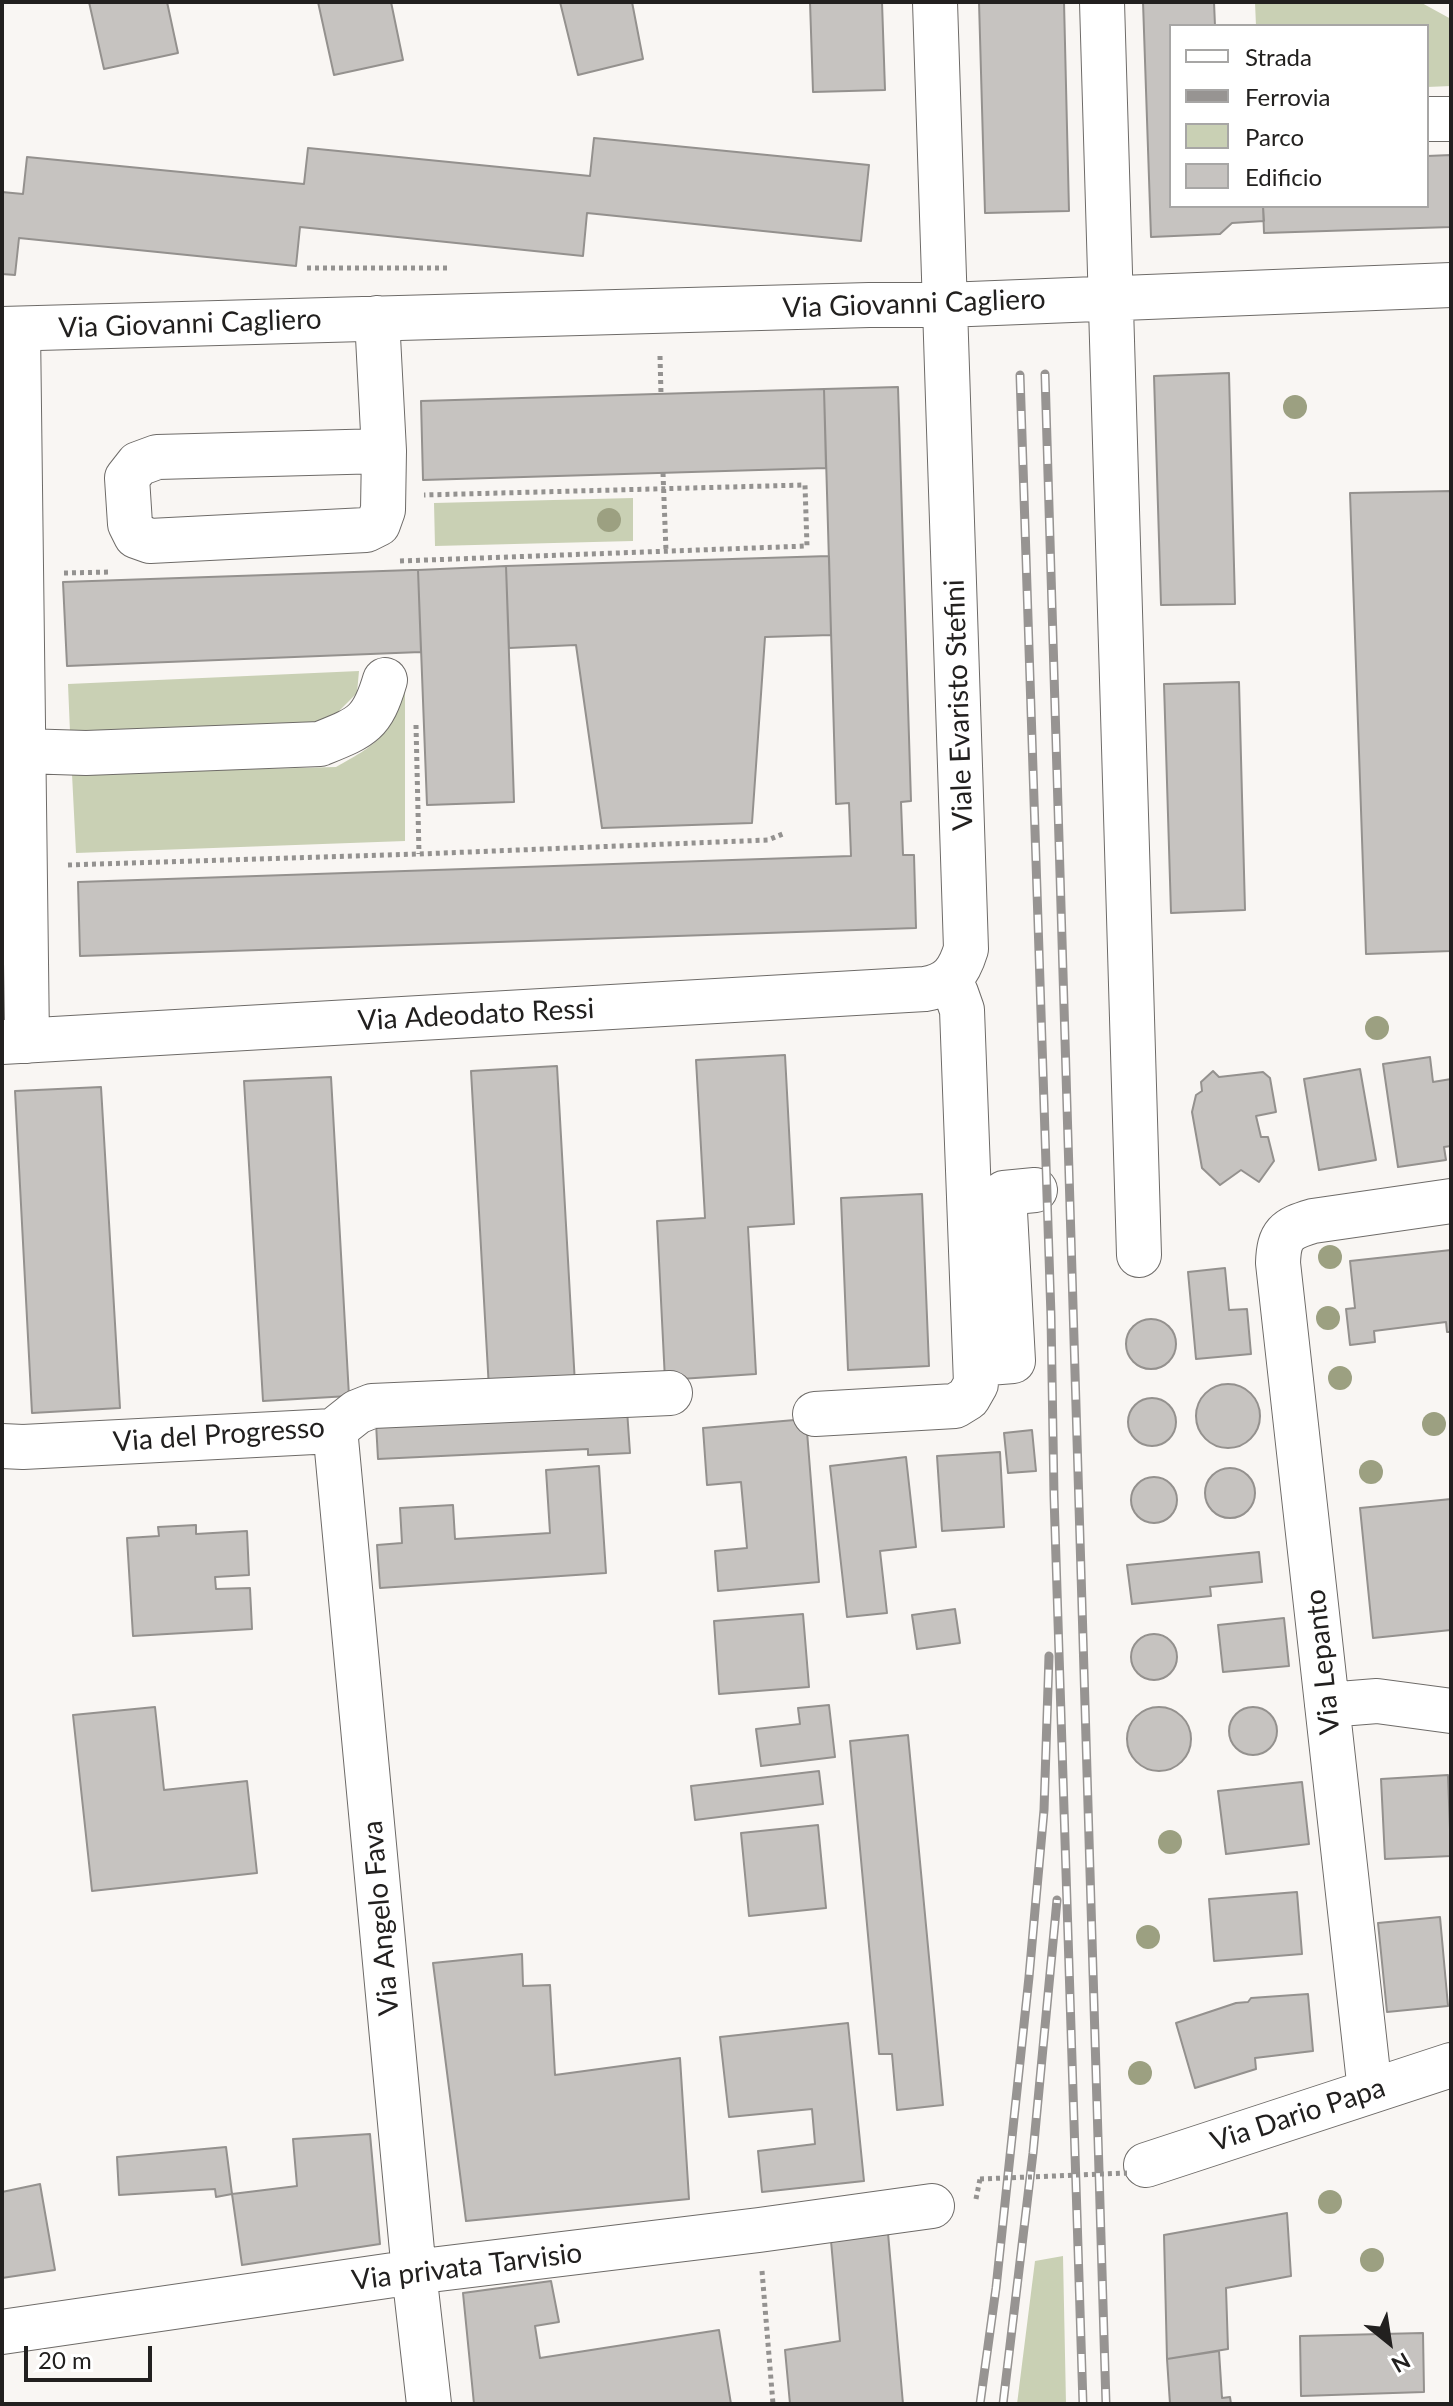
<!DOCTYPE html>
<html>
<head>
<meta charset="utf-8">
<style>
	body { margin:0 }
	#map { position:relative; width:1453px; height:2406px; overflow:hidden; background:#f9f6f3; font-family:Lato,sans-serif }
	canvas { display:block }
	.frame { position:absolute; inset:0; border:4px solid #22201f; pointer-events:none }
	.legend { position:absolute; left:1169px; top:24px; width:260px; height:184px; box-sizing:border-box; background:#fff; border:2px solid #a7a6a5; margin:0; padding:10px 14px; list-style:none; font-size:24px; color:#22201f }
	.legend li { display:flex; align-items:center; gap:16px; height:40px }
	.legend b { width:40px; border:2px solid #a7a6a5 }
	.north { position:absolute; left:1349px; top:2302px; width:80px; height:80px; -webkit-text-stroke:6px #fff; paint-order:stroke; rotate:150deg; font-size:22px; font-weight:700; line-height:32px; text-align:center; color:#22201f }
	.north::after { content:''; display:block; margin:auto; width:28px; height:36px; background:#22201f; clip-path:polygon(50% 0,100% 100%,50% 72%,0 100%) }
	.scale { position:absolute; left:24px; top:2346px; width:128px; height:36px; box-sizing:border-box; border:4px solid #22201f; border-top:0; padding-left:10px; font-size:24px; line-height:28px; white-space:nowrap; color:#22201f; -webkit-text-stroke:6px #fff; paint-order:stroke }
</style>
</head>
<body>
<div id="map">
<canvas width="1453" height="2406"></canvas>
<div class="frame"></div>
<ul class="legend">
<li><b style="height:10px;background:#fff"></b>Strada</li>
<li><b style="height:10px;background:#979492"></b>Ferrovia</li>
<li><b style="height:22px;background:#c9d0b4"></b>Parco</li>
<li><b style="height:22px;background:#c6c3c0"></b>Edificio</li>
</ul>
<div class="north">N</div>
<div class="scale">20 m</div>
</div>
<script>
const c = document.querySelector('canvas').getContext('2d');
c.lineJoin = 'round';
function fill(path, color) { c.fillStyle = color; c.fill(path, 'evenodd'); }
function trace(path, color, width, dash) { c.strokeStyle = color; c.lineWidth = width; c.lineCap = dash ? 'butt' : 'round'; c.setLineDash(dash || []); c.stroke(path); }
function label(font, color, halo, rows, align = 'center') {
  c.font = font + ' Lato,sans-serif'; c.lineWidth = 8; c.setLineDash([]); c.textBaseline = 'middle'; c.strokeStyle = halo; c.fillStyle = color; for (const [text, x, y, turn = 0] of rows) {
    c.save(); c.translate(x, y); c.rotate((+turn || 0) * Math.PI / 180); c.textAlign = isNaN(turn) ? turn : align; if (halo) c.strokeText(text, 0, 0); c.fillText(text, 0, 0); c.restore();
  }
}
const green = new Path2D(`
	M1255,2H1420L1451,19V86L1427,87V26H1256Z
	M633,498V541L435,546L434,503Z
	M359,671L357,693L337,713L310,725L70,732L68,684Z
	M405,684V841L76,853L72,774L336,767C382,742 390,734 405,684Z
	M1063,2256L1066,2404H1017L1035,2261Z`);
const building = new Path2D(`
	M89,2H167L178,53L104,69Z
	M318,2H391L403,60L334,75Z
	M560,2H632L643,59L578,75Z
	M810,2H882L885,90L813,92Z
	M979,2H1064L1069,211L985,213Z
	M1143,2H1214L1215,26H1171V206H1263L1264,221L1232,223L1220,234L1151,237Z
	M594,138L869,165L861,241L587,213L583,256L300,227L296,266L19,238L15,275L2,274V192L23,194L27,157L304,184L308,148L590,176Z
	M1451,155V227L1264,233L1263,206H1427V156Z
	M1229,373L1235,604L1161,605L1154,376Z
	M898,387L911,801L901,802L903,855H914L916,928L80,956L78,882L851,856L849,803L836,804L824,389Z
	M824,389L826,468L423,480L421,401Z
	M1451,491V951L1366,954L1350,493Z
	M829,556L831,635L765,637L752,823L602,828L576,645L509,648L506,566Z
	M506,566L514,802L427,805L418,570Z
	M412,570H418L421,652L67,666L63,582Z
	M1239,682L1245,910L1171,913L1164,684Z
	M785,1055L794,1224L748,1227L756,1374L665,1380L657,1221L705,1218L696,1060Z
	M1430,1057L1433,1082L1451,1079V1146L1444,1147L1446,1160L1398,1167L1383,1064Z
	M557,1066L575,1384L489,1389L471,1071Z
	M1360,1069L1376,1160L1319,1170L1304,1079Z
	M1213,1071L1219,1077L1263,1072L1270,1078L1276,1112L1256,1116L1261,1137H1268L1274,1161L1259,1182L1241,1170L1220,1185L1202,1168L1192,1112L1196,1095L1202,1091L1201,1082Z
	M331,1077L349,1396L263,1401L244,1081Z
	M101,1087L120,1408L32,1413L15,1091Z
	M922,1194L929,1366L848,1370L841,1198Z
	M1451,1250V1332H1447L1446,1322L1374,1331L1375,1342L1350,1345L1346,1309L1355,1308L1350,1261Z
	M1225,1268L1229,1310L1247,1309L1251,1354L1196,1359L1188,1272Z
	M1126 1344a25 25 0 1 1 50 0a25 25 0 1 1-50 0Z
	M1196 1416a32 32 0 1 1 64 0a32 32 0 1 1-64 0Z
	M1128 1422a24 24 0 1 1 48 0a24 24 0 1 1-48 0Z
	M627,1410L630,1453L588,1455V1449L378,1459L376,1423Z
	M806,1419L819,1582L718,1591L715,1551L747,1548L741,1482L707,1485L703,1428Z
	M1032,1430L1036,1471L1008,1473L1004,1433Z
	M1000,1452L1004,1527L942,1531L937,1456Z
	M906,1457L916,1547L880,1551L887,1613L847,1617L830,1466Z
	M599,1466L606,1573L380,1588L377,1545L402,1543L400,1508L453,1505L455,1539L550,1533L546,1470Z
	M1205 1493a25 25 0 1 1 50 0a25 25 0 1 1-50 0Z
	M1131 1500a23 23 0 1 1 46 0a23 23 0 1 1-46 0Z
	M1451,1499V1630L1373,1638L1360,1508Z
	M196,1525V1534L247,1531L249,1575L215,1577L216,1589L250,1588L252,1629L133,1636L127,1538L159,1536L158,1527Z
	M1259,1552L1262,1582L1210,1587L1211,1596L1132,1604L1127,1565Z
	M955,1609L960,1643L917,1649L912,1615Z
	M803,1614L809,1687L719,1694L714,1621Z
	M1284,1618L1289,1666L1223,1672L1218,1625Z
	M1131 1657a23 23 0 1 1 46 0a23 23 0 1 1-46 0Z
	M829,1705L835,1757L761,1766L756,1729L800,1724L798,1708Z
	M155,1707L164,1790L247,1781L257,1873L92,1891L73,1715Z
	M1229 1731a24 24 0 1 1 48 0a24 24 0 1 1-48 0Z
	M1127 1739a32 32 0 1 1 64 0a32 32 0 1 1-64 0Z
	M908,1735L943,2105L897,2110L892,2054H879L850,1741Z
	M819,1771L823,1804L695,1820L691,1786Z
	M1448,1775L1451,1856L1385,1859L1381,1779Z
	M1302,1782L1309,1844L1226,1854L1218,1791Z
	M818,1825L826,1908L749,1916L741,1833Z
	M1297,1892L1302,1954L1214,1961L1209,1899Z
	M1440,1917L1448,2006L1387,2012L1378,1923Z
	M522,1954L523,1986L550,1985L555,2075L680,2058L689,2199L466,2221L433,1963Z
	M1308,1994L1313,2051L1255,2058L1256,2069L1195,2088L1176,2023L1236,2003L1248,2002L1251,1998Z
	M848,2023L864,2181L762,2192L758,2151L815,2144L812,2109L729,2117L720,2037Z
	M370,2134L380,2244L242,2265L232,2194L297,2186L293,2139Z
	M226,2147L232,2194L216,2197L215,2189L119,2195L117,2157Z
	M40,2184L55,2270L2,2278V2192Z
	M1287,2213L1291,2276L1226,2288L1228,2349L1167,2359L1164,2235Z
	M888,2233L903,2404H790L785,2350L840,2341L831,2241Z
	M551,2281L559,2322L535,2326L540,2358L719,2330L731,2404H474L463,2293Z
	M1423,2333L1424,2392L1301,2396L1300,2336Z
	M1219,2351L1222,2398L1230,2397L1231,2404H1170L1167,2359Z`);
const path = new Path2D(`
	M307,268H447
	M660,356L661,394
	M663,473L666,551
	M400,561L807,546L805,485L424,495
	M64,573L110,572
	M416,725L419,854
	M68,865L419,854L768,840L785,833
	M976,2199L980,2179
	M762,2271L773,2404`);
const minor = new Path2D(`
	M1102,2L1139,1255
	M1427,119H1451
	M377,318L384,451L383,510L378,524L366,530L150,541L136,536L130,524L127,478L138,464L157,457L384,451
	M2,329L869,305H945L1451,285
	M18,329L27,1041
	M23,751L86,753L320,744C362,727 372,724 385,680
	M2,1042L925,989C950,985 959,972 966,949L935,2
	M976,1364L1013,1361L1004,1193L1035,1190
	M815,1414L955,1406L968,1398L976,1384L962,1010L956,993L949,982
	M333,1431L336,1439L414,2272L429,2404
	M2,1446L23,1447L333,1431L357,1412L372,1406L670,1393
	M1327,1705L1377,1701L1451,1711
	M1370,2091L1278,1263C1279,1234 1286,1229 1313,1221L1451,1201
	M1146,2165L1451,2065
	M2,2332L414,2272L759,2230L932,2206`);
const rail = new Path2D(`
	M1045,374L1106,2404
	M1020,375L1051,1316L1054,1496L1083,2404
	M980,2404L996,2288L1029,1977L1044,1810L1049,1656
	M1003,2404L1033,2153L1057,1900`);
const pathBridge = new Path2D(`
	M980,2179L1127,2173`);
const trees = [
	[1295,407],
	[609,520],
	[1377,1028],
	[1330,1257],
	[1328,1318],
	[1340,1378],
	[1434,1424],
	[1371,1472],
	[1170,1842],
	[1148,1937],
	[1140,2073],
	[1330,2202],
	[1372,2260]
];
const streetNames = [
	["Via Giovanni Cagliero",914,304,-2],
	["Via Giovanni Cagliero",190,324,-2],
	["Viale Evaristo Stefini",959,705,-92],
	["Via Adeodato Ressi",476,1015,-3],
	["Via del Progresso",219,1435,-4],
	["Via Lepanto",1323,1662,-96],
	["Via Angelo Fava",381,1918,-95],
	["Via Dario Papa",1298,2115,-18],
	["Via privata Tarvisio",467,2267,-7]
];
fill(green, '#c9d0b4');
fill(building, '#c6c3c0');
trace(building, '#94918e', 2);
trace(minor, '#6e6b68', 46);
trace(path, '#949290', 5, [4, 4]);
trace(minor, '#fff', 44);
trace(rail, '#979492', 9);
trace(rail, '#fff', 6, [18]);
trace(pathBridge, '#949290', 5, [4, 4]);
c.fillStyle = '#9ca081';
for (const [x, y] of trees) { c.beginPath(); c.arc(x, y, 12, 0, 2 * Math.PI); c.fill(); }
label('28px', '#22201f', '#fff', streetNames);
</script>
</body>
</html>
